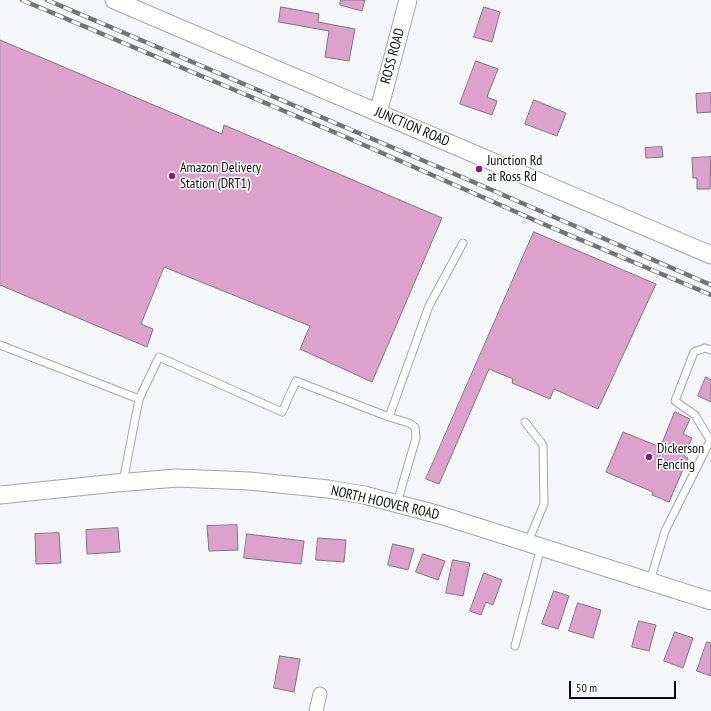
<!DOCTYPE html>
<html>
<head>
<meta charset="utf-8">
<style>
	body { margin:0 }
	#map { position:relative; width:711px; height:711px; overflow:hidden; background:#f4f6fa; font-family:"PT Sans Narrow",sans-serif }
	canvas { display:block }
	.scale { position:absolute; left:569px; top:681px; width:107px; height:18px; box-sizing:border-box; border:2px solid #0c0d0e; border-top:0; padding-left:5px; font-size:12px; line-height:14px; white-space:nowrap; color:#0c0d0e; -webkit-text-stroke:3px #fff; paint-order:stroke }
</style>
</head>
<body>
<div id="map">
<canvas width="711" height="711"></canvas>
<div class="scale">50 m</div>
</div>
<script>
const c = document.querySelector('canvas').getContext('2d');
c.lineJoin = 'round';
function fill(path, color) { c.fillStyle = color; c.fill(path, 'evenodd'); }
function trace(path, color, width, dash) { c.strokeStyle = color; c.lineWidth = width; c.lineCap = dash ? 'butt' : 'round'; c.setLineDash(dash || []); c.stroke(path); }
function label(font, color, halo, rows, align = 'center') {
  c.font = font + ' "PT Sans Narrow",sans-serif'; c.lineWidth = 3; c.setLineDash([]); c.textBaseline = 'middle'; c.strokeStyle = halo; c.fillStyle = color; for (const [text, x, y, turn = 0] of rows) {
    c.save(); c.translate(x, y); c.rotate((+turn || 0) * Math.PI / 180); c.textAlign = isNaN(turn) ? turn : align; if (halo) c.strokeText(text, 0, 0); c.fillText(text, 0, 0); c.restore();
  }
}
const building = new Path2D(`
	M341,0H365L362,11L340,5Z
	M281,7L319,14L318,22L355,29L349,61L325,57L329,31L279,22Z
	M484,7L500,12L492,42L474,37Z
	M0,40L222,134L224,125L442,218L372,382L300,349L310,326L164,267L141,324L153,329L147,347L0,285Z
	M476,61L498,69L487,97L497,101L492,115L460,104Z
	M711,93V112L697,113L696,94Z
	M534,100L566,113L557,136L525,124Z
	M662,147L663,157L646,158L645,148Z
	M711,157L710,189H697V178H693L692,158Z
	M534,232L656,284L598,409L554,389L550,399L512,383L513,379L489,369L439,484L426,479Z
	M706,377L711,380V402L698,396Z
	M675,412L690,419L683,434L692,438L684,456L688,458L669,502L652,495L653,492L606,472L623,432L660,447Z
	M237,525L238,550L209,551L207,526Z
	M118,528L120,552L87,554L86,530Z
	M59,533L61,563L36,564L35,534Z
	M247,534L304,541L301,564L244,558Z
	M318,538L346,540L344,562L316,560Z
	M393,544L414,549L408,570L388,565Z
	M423,554L445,561L438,580L416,572Z
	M453,560L470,563L463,596L446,593Z
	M484,573L502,580L493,605L486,602L481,615L470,611Z
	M554,591L569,596L558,629L542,624Z
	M578,603L601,610L593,638L569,631Z
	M639,621L656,625L649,651L632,647Z
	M675,632L693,638L683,668L664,661Z
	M707,642L711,643V676L697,671Z
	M280,656L300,659L294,692L274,688Z`);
const service = new Path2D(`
	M0,345L139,399L159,357L282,412L296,381L389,417L429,306L463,243
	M389,417L409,423L415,427L416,438L397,503
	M525,422L543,445L544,504L528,542
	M710,440L695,415L675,401L694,352L705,348L711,350
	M123,482L139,399
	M650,581L665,531L711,439
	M515,646L541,547`);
const minor = new Path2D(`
	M316,711L320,694`);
const tertiary = new Path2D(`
	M114,0L711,255
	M378,113L408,0
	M0,495L116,483L177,478L249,481L328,489L364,495L440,515L711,601`);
const rail = new Path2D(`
	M22,0L348,138L548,226L711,295
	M47,0L471,181L711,285`);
const markers = [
	[479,169,4,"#8f1877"],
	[172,176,4,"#8f1877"],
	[649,457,4,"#8f1877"]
];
const streetNames = [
	["ROSS ROAD",393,56,-75],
	["JUNCTION ROAD",412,127,23],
	["NORTH HOOVER ROAD",385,503,13]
];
const poiNames = [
	["Junction Rd",487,161],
	["at Ross Rd",487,177],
	["Amazon Delivery",180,168],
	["Station (DRT1)",180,184],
	["Dickerson",657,449],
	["Fencing",657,465]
];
fill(building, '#dda2cb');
trace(building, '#7b777a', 1);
trace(service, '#a4a5a9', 9);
trace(minor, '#a4a5a9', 15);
trace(tertiary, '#a4a5a9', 19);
trace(service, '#fff', 7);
trace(minor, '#fff', 13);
trace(tertiary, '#fff', 17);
trace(rail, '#737476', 4.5);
trace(rail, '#fff', 3, [9]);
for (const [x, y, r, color] of markers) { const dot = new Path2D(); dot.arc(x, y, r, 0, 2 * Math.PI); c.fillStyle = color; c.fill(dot); trace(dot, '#fff', 1.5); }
label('14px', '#0c0d0e', '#fff', streetNames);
label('14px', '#0c0d0e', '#fff', poiNames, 'left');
</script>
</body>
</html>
